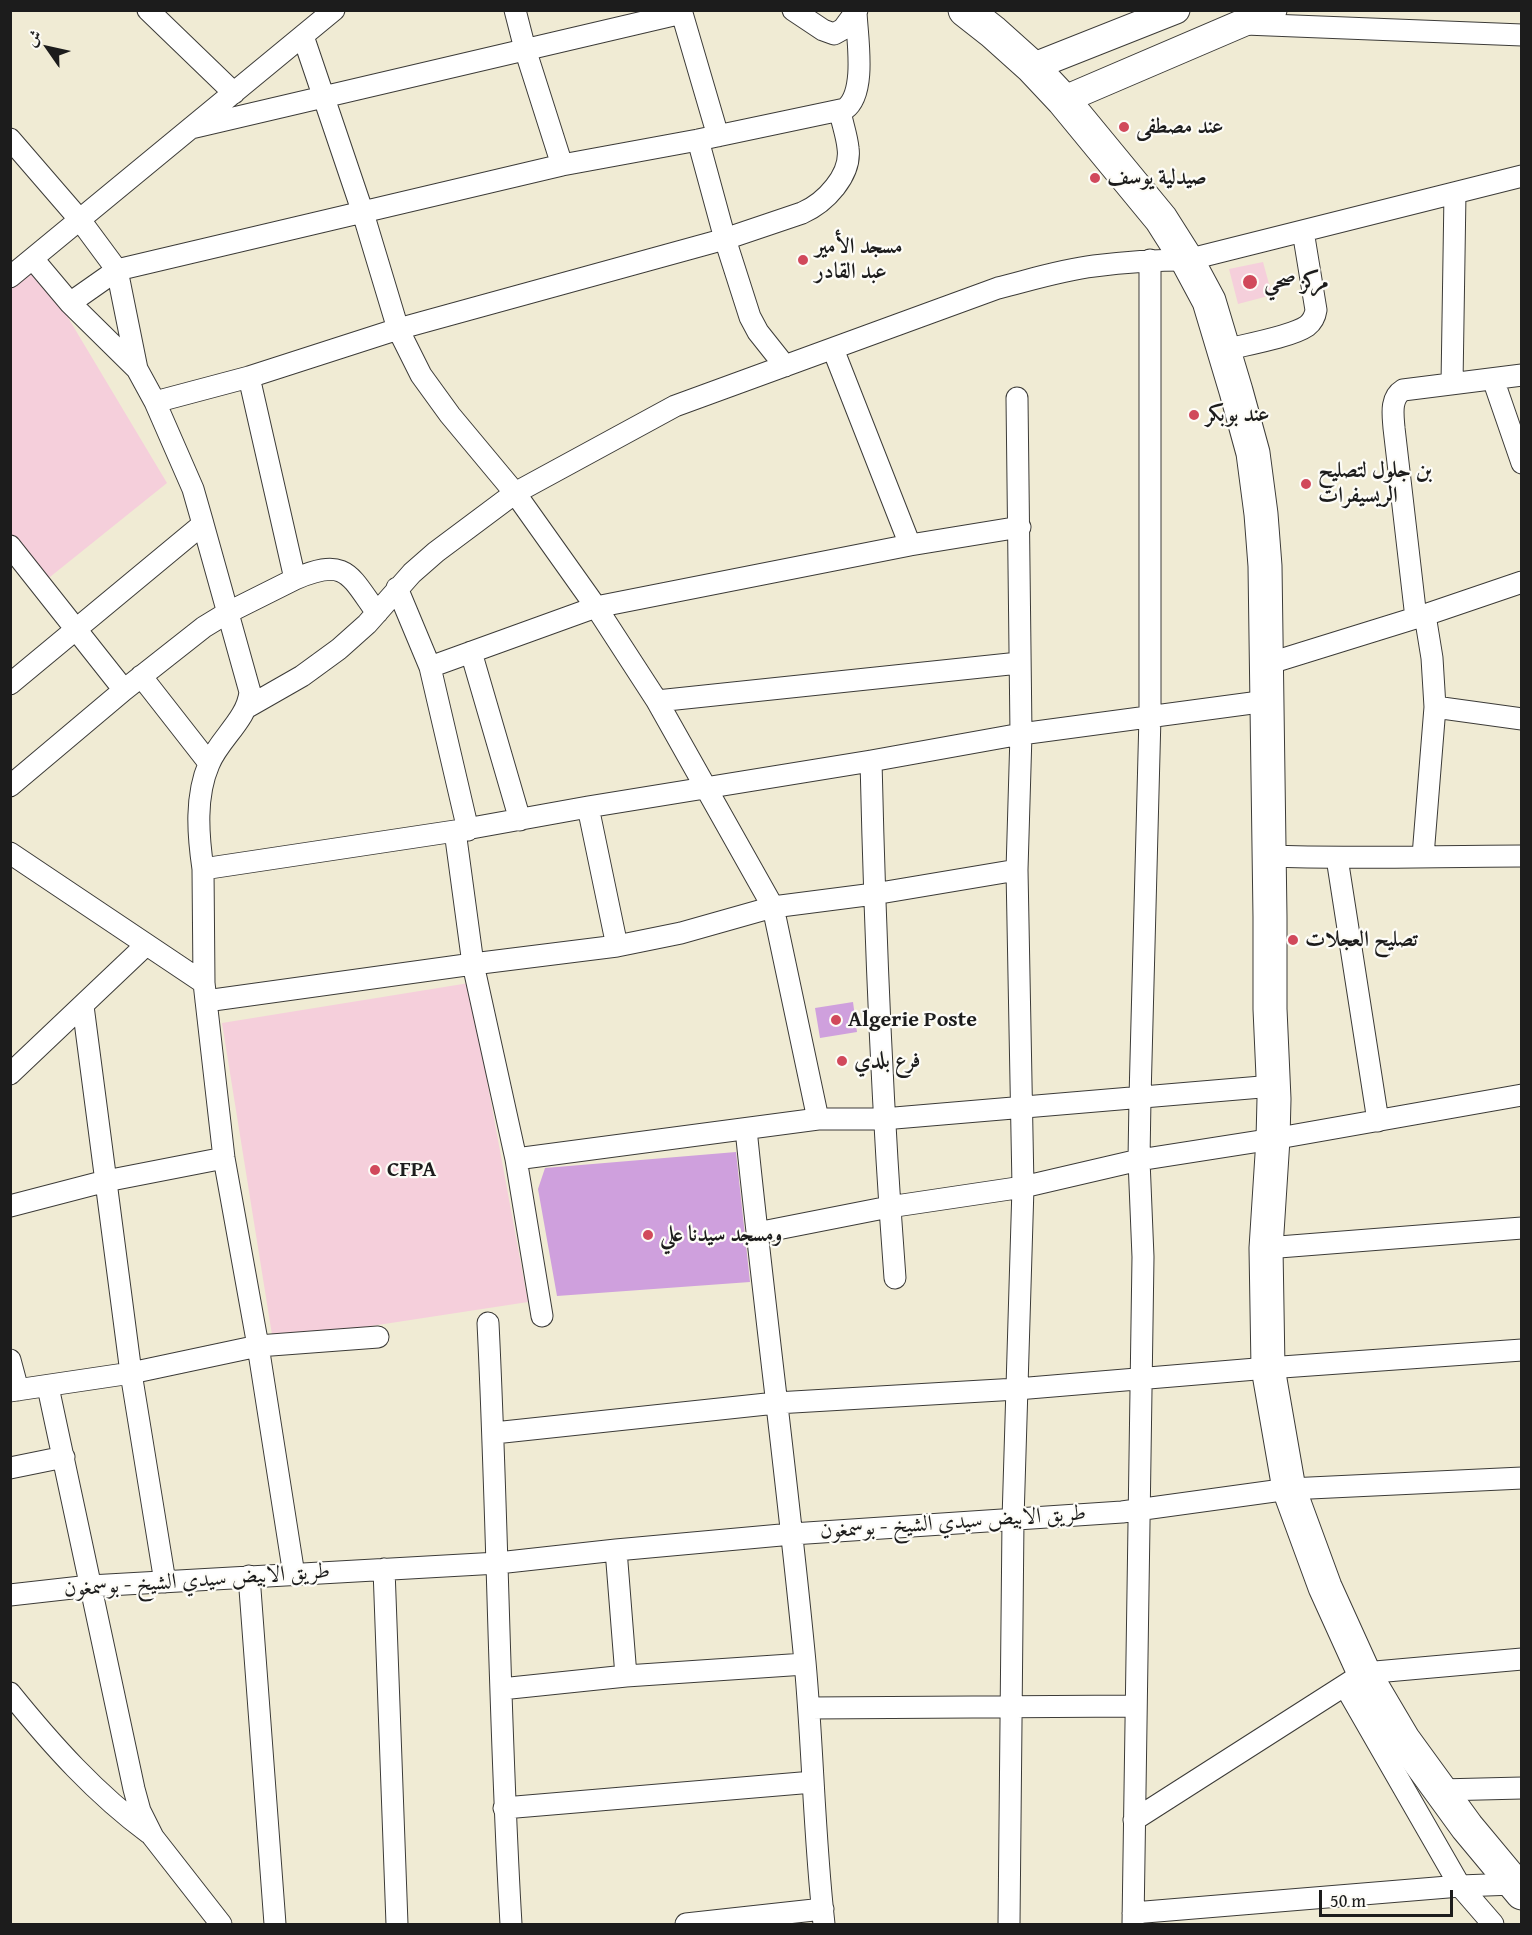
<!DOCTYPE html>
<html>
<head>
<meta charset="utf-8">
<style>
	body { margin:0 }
	#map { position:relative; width:1532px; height:1935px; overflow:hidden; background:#f0ebd4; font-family:"Gentium Book Plus",Amiri,serif }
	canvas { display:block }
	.frame { position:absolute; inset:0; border:12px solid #1c1c1c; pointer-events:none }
	.north { position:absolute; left:18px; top:18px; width:60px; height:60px; -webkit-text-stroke:4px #fdfcf7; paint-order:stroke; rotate:304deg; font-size:16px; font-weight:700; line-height:24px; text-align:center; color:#1c1c1c }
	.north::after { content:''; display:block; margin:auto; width:21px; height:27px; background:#1c1c1c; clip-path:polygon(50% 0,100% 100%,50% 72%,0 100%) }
	.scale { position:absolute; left:1319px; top:1890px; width:134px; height:27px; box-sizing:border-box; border:3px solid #1c1c1c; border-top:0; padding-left:8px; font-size:18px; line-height:21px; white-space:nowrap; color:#1c1c1c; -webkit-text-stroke:4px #fdfcf7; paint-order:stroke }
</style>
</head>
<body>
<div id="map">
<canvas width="1532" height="1935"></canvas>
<div class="frame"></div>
<div class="north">ش</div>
<div class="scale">50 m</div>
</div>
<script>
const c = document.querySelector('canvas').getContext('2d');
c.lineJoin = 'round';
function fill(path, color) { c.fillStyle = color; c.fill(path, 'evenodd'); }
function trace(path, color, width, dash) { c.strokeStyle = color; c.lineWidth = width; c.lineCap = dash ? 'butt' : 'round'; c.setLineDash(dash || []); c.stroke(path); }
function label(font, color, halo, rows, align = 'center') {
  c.font = font + ' "Gentium Book Plus",Amiri,serif'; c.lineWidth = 4.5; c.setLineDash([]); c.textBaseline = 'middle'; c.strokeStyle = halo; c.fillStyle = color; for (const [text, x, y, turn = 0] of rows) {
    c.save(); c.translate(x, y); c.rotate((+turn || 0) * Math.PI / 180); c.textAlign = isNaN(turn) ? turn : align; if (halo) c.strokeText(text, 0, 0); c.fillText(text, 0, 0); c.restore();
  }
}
const built = new Path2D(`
	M33,259L167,483L40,585L11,547V277Z
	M1263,262L1272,295L1238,304L1229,269Z
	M469,983L528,1302L273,1341L222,1023Z`);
const building = new Path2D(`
	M853,1002L857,1032L820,1038L815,1008Z
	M736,1152L750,1282L557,1296L538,1189L545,1168Z`);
const minor = new Path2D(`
	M148,10L234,93
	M681,10L718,136
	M793,10L823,30L834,34L843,29L857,10
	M1245,24L1522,35
	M303,36L363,213L398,329L421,375L450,415L515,493L596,607L657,701L773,907L818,1119
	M191,128L682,13
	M10,139L80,220L117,270L137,369
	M562,165L698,140L845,109C867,93 857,37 856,12
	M10,277L334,10
	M70,303L117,270L562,165L525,49L515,10
	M833,349L910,545
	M1224,350C1244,345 1291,337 1307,326C1312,322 1315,317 1316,310L1303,231
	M785,366L758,332L750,317L725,239L802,213C825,203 852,175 848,148C847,136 842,123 840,111
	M1493,379L1522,463
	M1452,384L1455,193
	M155,402L249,377L398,329L725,239L698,140
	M10,546L124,690
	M295,579C346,557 349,574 377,613
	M397,588L430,667L468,830
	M1416,618L1394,428C1393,415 1390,398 1403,390L1522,375
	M471,652L520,820
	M1267,664L1425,615L1522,582
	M430,667L596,607L910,545L1020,527
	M141,676L209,763
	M10,684L203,524L193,489L155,402L137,369L70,303L33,259
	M657,701L1019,663
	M1435,707L1522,719
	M246,708L302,676L339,649L367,624L412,573L436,552L515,493L675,406L998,288C1030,280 1061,270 1094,266C1125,262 1156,260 1187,260L1522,176
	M871,761C875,934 882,1106 895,1278
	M10,786L124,690L204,627L227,613L295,579L249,377
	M588,807L617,946
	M10,853L204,983L224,1158L258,1346L294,1575
	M1269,856C1353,859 1437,856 1522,856
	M1423,856L1435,707L1432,658L1425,615
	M1337,858L1378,1121
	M203,869C198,835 195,796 209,764C219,739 247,720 250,692L203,524
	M204,983L203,869L455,831
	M206,1001L473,964L617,946L681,933L773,907L874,894L1017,870
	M83,1006L131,1373L165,1582
	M10,1074L146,945
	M746,1129C764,1307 788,1484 805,1662C813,1749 814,1837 824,1924
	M516,1159L818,1119H883L1273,1086
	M10,1206L106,1181L224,1158
	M757,1233L889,1207L1023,1187L1139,1160L1273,1139L1522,1095
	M1266,1248L1522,1228
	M542,1316L516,1159L473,964L455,831L588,807L871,761L1021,734L1267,701
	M488,1323C498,1523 499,1724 511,1924
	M10,1360L18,1390
	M48,1387L134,1789L140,1811L153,1837L221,1924
	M10,1391L131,1373L258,1346L378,1337
	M494,1433L776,1403L1017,1389L1268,1368L1522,1350
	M10,1468L64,1457
	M616,1550L626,1676
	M384,1569L397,1924
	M249,1576L275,1924
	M10,1595L90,1586L498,1563L616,1550L792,1534L1122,1512L1289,1489L1522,1478
	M1345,1686L1460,1886L1493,1924
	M501,1689L626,1676L805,1664
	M10,1693C52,1745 96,1794 149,1833
	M809,1708L1136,1706
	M1440,1790L1522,1788
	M504,1808L813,1782
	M1134,1820L1364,1673L1522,1659
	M1133,1913L1460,1886L1514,1884
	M686,1924L823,1909
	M1009,1924L1013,1520L1023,1187L1017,870L1021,734L1017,398
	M1133,1924L1143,1257L1139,1160L1140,1098L1150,716V260`);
const tertiary = new Path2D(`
	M1032,67L1176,10
	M1063,100L1273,10`);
const primary = new Path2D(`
	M965,10L993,32L1032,67L1063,100L1161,219L1187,260L1209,301L1236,391L1253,453L1261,514L1265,566L1270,917V1009L1274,1099L1273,1139L1266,1248L1268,1368L1289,1489L1325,1587L1364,1673L1403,1739L1467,1827L1522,1893`);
const markers = [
	[1124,127,6,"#d1495b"],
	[1095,178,6,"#d1495b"],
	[803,260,6,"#d1495b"],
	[1250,282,8,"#d1495b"],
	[1194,415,6,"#d1495b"],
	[1306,484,6,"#d1495b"],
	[1293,940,6,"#d1495b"],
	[836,1020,6,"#d1495b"],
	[842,1061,6,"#d1495b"],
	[375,1170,6,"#d1495b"],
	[648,1235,6,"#d1495b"]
];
const poiNames = [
	["عند مصطفى",1136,127],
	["صيدلية يوسف",1107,178],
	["مسجد الأمير",815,247],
	["عبد القادر",815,272],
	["مركز صحي",1264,282],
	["عند بوبكر",1206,415],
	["بن جلول لتصليح",1318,471],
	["الريسيفرات",1318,496],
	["تصليح العجلات",1305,940],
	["Algerie Poste",848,1020],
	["فرع بلدي",854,1061],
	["CFPA",387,1170],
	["ومسجد سيدنا علي",660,1235]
];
const streetNames = [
	["طريق الابيض سيدي الشيخ - بوسمغون",953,1523,-4],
	["طريق الابيض سيدي الشيخ - بوسمغون",197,1581,-4]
];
fill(built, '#f5cfdb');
fill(building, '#cfa0dd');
trace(minor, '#3c3b38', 23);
trace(tertiary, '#3c3b38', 29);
trace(primary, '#3c3b38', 35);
trace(minor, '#fff', 21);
trace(tertiary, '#fff', 27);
trace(primary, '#fff', 33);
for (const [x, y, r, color] of markers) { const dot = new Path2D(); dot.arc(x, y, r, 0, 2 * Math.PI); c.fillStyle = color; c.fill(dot); trace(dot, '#fdfcf7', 2); }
label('bold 22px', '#1c1c1c', '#fdfcf7', poiNames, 'left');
label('22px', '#1c1c1c', '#fdfcf7', streetNames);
</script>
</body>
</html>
